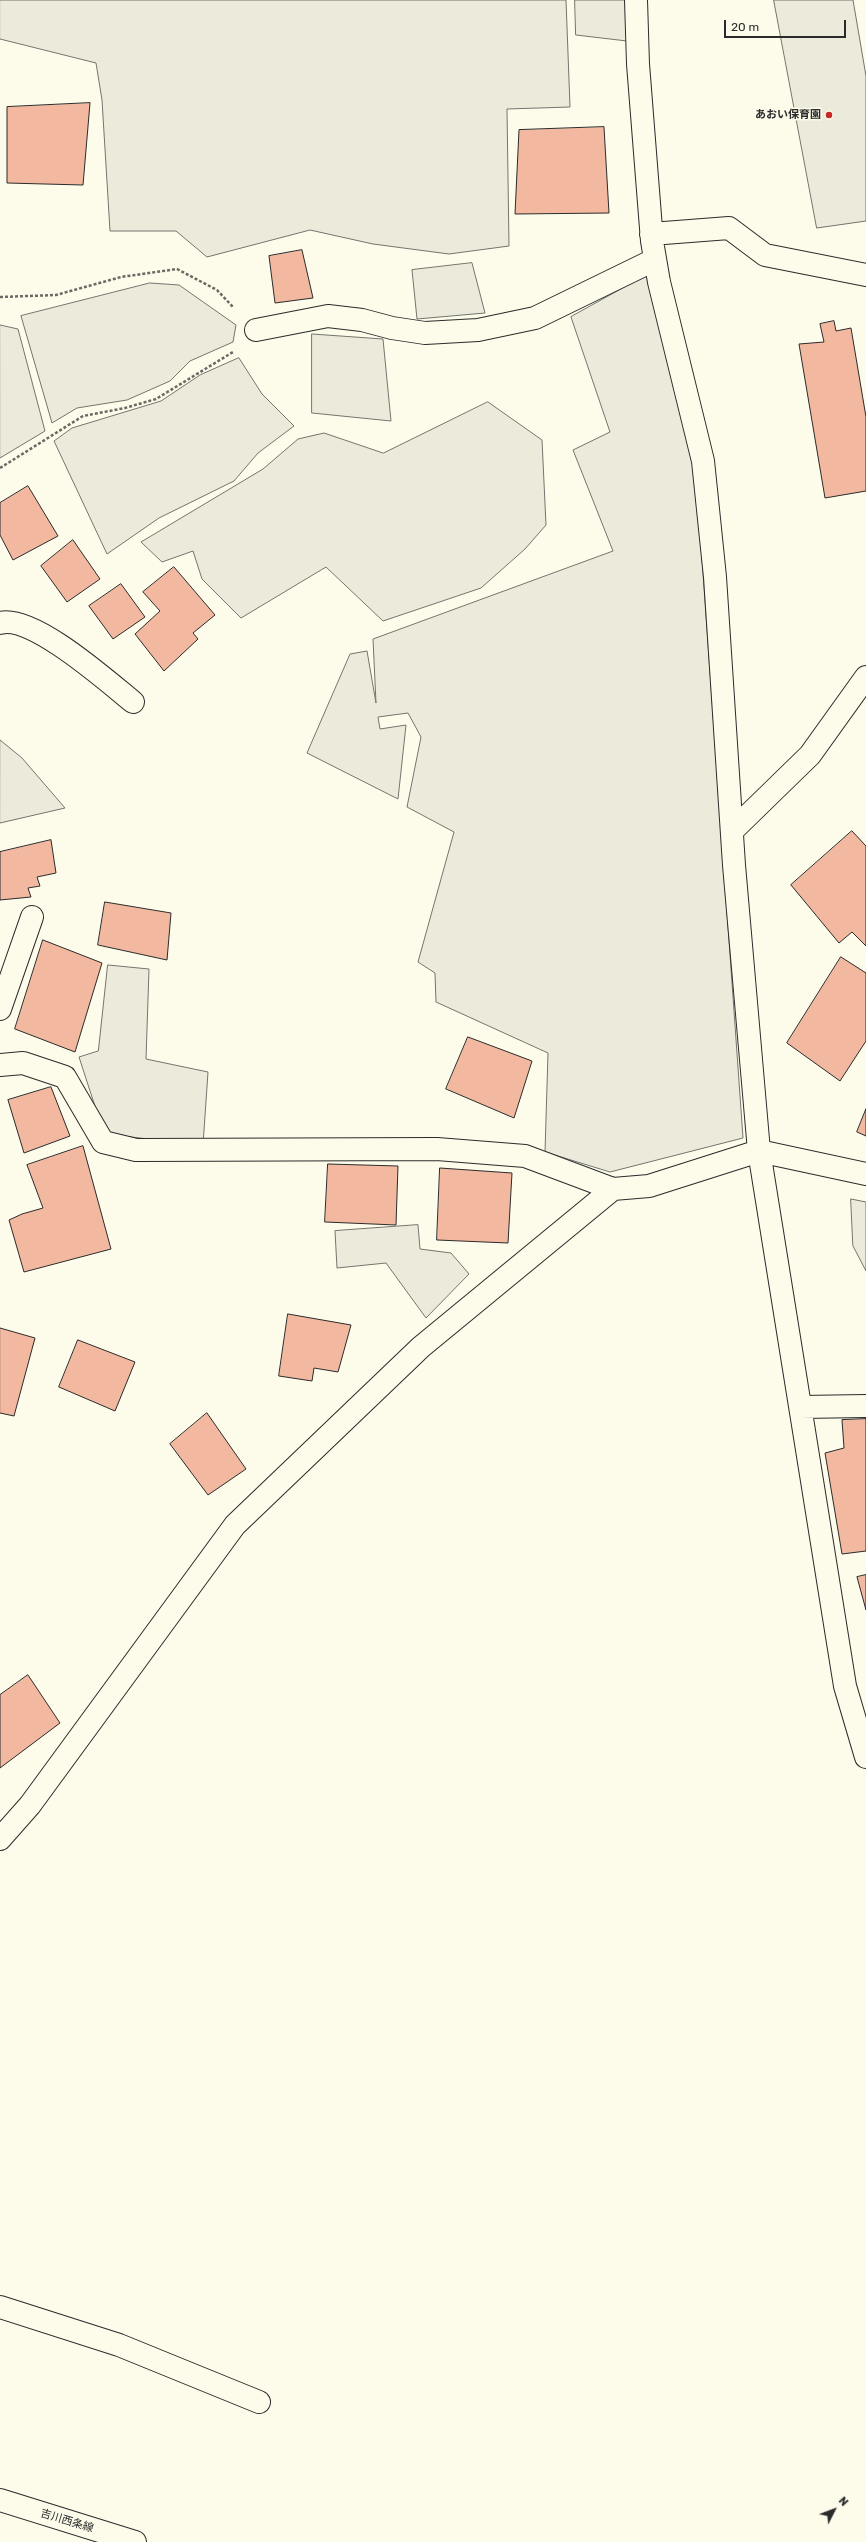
<!DOCTYPE html>
<html>
<head>
<meta charset="utf-8">
<style>
	body { margin:0 }
	#map { position:relative; width:866px; height:2542px; overflow:hidden; background:#fdfbea; font-family:Rubik,sans-serif }
	canvas { display:block }
	.north { position:absolute; left:814px; top:2490px; width:40px; height:40px; -webkit-text-stroke:3px #fdfbea; paint-order:stroke; rotate:48deg; font-size:11px; font-weight:700; line-height:16px; text-align:center; color:#2b2b2b }
	.north::after { content:''; display:block; margin:auto; width:14px; height:18px; background:#2b2b2b; clip-path:polygon(50% 0,100% 100%,50% 72%,0 100%) }
	.scale { position:absolute; left:724px; top:20px; width:122px; height:18px; box-sizing:border-box; border:2px solid #2b2b2b; border-top:0; padding-left:5px; font-size:12px; line-height:14px; white-space:nowrap; color:#2b2b2b; -webkit-text-stroke:3px #fdfbea; paint-order:stroke }
</style>
</head>
<body>
<div id="map">
<canvas width="866" height="2542"></canvas>
<div class="north">N</div>
<div class="scale">20 m</div>
</div>
<script>
const c = document.querySelector('canvas').getContext('2d');
c.lineJoin = 'round';
function fill(path, color) { c.fillStyle = color; c.fill(path, 'evenodd'); }
function trace(path, color, width, dash) { c.strokeStyle = color; c.lineWidth = width; c.lineCap = dash ? 'butt' : 'round'; c.setLineDash(dash || []); c.stroke(path); }
function label(font, color, halo, rows, align = 'center') {
  c.font = font + ' Rubik,"Noto Sans JP",sans-serif'; c.lineWidth = 3; c.setLineDash([]); c.textBaseline = 'middle'; c.strokeStyle = halo; c.fillStyle = color; for (const [text, x, y, turn = 0] of rows) {
    c.save(); c.translate(x, y); c.rotate((+turn || 0) * Math.PI / 180); c.textAlign = isNaN(turn) ? turn : align; if (halo) c.strokeText(text, 0, 0); c.fillText(text, 0, 0); c.restore();
  }
}
const green = new Path2D(`
	M0,0H566L570,107L507,109L509,246L449,254L373,244L310,230L207,257L176,231H110L102,100L96,63L0,39Z
	M575,0H627V41L576,35Z
	M472,263L485,313L417,319L412,270Z
	M647,275L695,460L743,1138L610,1172L545,1152L548,1053L436,1002L435,973L418,962L454,832L407,807L421,737L408,713L378,717L380,729L406,725L398,799L307,753L350,654L367,651L376,703L373,639L613,551L573,450L610,432L571,317Z
	M150,283L179,285L236,325L233,342L190,361L170,381L127,400L77,408L52,423L21,316Z
	M0,325L18,329L45,431L0,458Z
	M312,334L383,339L391,421L312,413Z
	M239,358L262,394L294,426L258,453L234,481L159,518L107,554L54,441L72,428L161,401L200,375Z
	M488,402L542,440L546,525L525,549L481,588L383,621L326,567L241,618L202,579L193,551L162,562L141,542L263,469L298,439L324,433L383,453Z
	M0,740L22,758L65,808L0,823Z
	M108,965L149,969L146,1059L208,1072L203,1145L104,1134L79,1057L98,1051Z
	M851,1199L866,1202V1271L853,1246Z
	M418,1225L420,1249L451,1253L469,1274L426,1318L386,1263L337,1268L335,1231Z`);
const parking = new Path2D(`
	M774,0H853L866,76V221L817,228Z`);
const building = new Path2D(`
	M90,103L83,185L7,183V107Z
	M604,127L609,213L515,214L519,130Z
	M302,250L313,298L275,303L269,256Z
	M834,321L836,331L851,328L866,417V491L825,498L799,344L824,342L820,324Z
	M28,486L58,536L13,560L0,535V503Z
	M73,540L100,579L67,602L41,566Z
	M174,567L215,615L193,633L198,639L164,671L135,634L160,611L143,592Z
	M121,584L145,617L113,639L89,606Z
	M852,831L866,846V946L852,932L839,943L791,885Z
	M51,840L56,873L37,877L40,886L28,888L31,897L0,900V852Z
	M105,902L171,913L167,960L98,945Z
	M43,940L102,963L75,1052L15,1029Z
	M841,957L866,973V1041L840,1081L787,1043Z
	M468,1037L532,1061L514,1118L446,1089Z
	M51,1087L70,1136L24,1153L8,1100Z
	M866,1109V1136L857,1132Z
	M83,1146L111,1249L24,1272L9,1220L22,1214L43,1208L27,1165Z
	M328,1164L398,1166L396,1225L325,1222Z
	M440,1168L512,1173L508,1243L437,1240Z
	M288,1314L351,1325L338,1372L314,1368L312,1381L279,1376Z
	M0,1328L35,1338L14,1416L0,1413Z
	M78,1340L135,1362L115,1411L59,1387Z
	M207,1413L246,1469L208,1495L170,1444Z
	M866,1419V1551L842,1554L825,1453L844,1448L842,1420Z
	M866,1575V1610L857,1577Z
	M28,1675L60,1723L0,1768V1695Z`);
const path = new Path2D(`
	M0,297L56,295L121,277L177,269L217,290L233,307
	M0,468L83,416L125,408L156,399L233,352`);
const minor = new Path2D(`
	M636,0L638,64L652,241L659,282L703,461L715,577L734,865L759,1151L845,1686L866,1757
	M651,234L729,228L765,255L866,275
	M256,330L328,316L362,320L392,328L425,333L478,330L535,318L654,260
	M0,623C32,614 107,681 133,702
	M732,831L810,755L866,677
	M0,1009L32,917
	M0,1065L23,1063L65,1077L103,1142L136,1150L437,1149L525,1156L613,1189
	M801,1407L866,1406
	M0,1839L30,1805L235,1525L421,1347L613,1189L649,1186L759,1151L866,1174
	M0,2307L119,2345L259,2402`);
const major = new Path2D(`
	M0,2500L135,2542`);
const markers = [
	[829,115,4,"#c62828"]
];
const poiNames = [
	["あおい保育園",821,115]
];
const streetNames = [
	["吉川西条線",67,2521,17]
];
fill(green, '#ecebdb');
trace(green, '#74746e', 1);
fill(parking, '#eceadb');
trace(parking, '#74746e', 1);
fill(building, '#f2b8a0');
trace(building, '#2b2b2b', 1);
trace(minor, '#2b2b2b', 24);
trace(major, '#2b2b2b', 24);
trace(path, '#6a6964', 2.5, [3, 2]);
trace(minor, '#fdfbea', 22);
trace(major, '#fdfbea', 22);
for (const [x, y, r, color] of markers) { const dot = new Path2D(); dot.arc(x, y, r, 0, 2 * Math.PI); c.fillStyle = color; c.fill(dot); trace(dot, '#fdfbea', 1.5); }
label('bold 11px', '#2b2b2b', '#fdfbea', poiNames, 'right');
label('11px', '#2b2b2b', '#fdfbea', streetNames);
</script>
</body>
</html>
